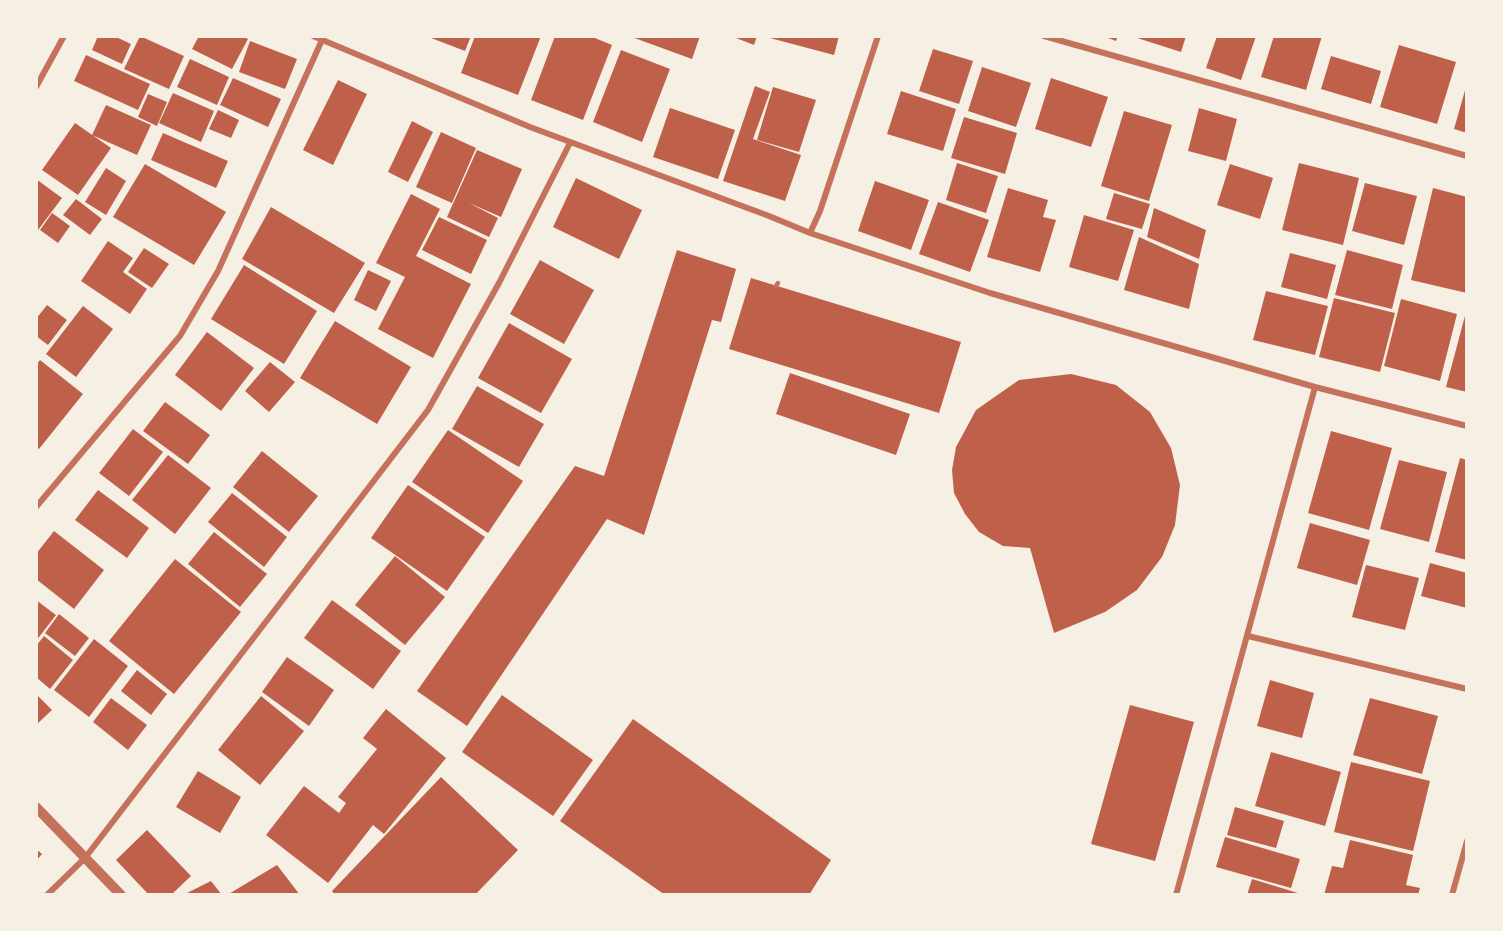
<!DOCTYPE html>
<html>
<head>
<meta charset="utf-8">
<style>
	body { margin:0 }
	#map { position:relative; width:1503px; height:931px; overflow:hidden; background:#f6efe4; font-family:Quicksand,sans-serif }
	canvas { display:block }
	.frame { position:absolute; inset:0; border:38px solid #f6efe4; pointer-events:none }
</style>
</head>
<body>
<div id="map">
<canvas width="1503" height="931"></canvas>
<div class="frame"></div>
</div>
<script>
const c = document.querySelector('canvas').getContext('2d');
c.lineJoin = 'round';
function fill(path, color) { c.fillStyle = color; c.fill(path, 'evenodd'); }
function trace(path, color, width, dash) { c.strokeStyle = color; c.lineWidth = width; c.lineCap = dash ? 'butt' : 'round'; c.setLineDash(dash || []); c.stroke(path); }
const building = new Path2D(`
	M98,36H114L131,44L122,64L92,50Z
	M140,36L184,56L169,89L124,69Z
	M199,36H242L248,39L232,69L192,49Z
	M426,36H471L465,51Z
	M475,36H541L518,95L461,73Z
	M555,36H590L612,45L583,120L531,100Z
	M629,36H700L692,59Z
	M731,36H757L754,45Z
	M770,36H839L834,55L770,38Z
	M1103,36H1118L1116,41Z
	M1131,36H1186L1181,52Z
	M1217,36H1256L1241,80L1206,68Z
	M1274,36H1322L1306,90L1261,77Z
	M250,41L297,59L285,89L239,72Z
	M1399,45L1456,62L1437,124L1380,107Z
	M933,49L973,61L959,104L919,91Z
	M621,50L670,69L642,142L593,122Z
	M86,55L150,84L138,110L74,81Z
	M1331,56L1381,71L1371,104L1321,89Z
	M190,59L229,77L217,105L177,87Z
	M982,67L1031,83L1016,127L968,111Z
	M233,78L281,99L268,127L220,105Z
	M1051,78L1108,97L1091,147L1035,129Z
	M338,80L367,94L333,165L303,150Z
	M755,86L770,92L753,139L801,155L785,201L723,181Z
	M773,87L816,100L799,152L757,140Z
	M1466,87H1467V133L1454,129Z
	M901,91L956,109L943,151L887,134Z
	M173,93L214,111L201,142L159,123Z
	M148,94L167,102L157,126L138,117Z
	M106,105L151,125L137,155L92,135Z
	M670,108L735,130L718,179L653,157Z
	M1199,108L1237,119L1226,161L1188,151Z
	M218,110L239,120L231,138L209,129Z
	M1124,111L1172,125L1149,201L1101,186Z
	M964,117L1017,133L1005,174L951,158Z
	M412,121L433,132L408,182L388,172Z
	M75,123L111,148L78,195L42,170Z
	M441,132L476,148L452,203L416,187Z
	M163,133L228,161L216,188L151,160Z
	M477,150L522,169L501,217L469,203L498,218L489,237L447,217Z
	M957,163L998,176L986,213L946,200Z
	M1299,163L1359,178L1343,245L1282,230Z
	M145,164L226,212L194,265L113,217Z
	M1230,164L1273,178L1260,219L1217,205Z
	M106,168L126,181L106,215L85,202Z
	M576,178L642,210L619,259L553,227Z
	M36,179L62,198L38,230L36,228Z
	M875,181L929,200L911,250L858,231Z
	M1365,183L1417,196L1404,245L1352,231Z
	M1008,188L1048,200L1043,217L1056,220L1040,272L987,257Z
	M1433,188L1467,197V293L1411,280Z
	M1114,193L1150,204L1142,229L1106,219Z
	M411,194L440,209L416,256L471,284L433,358L378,329L405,277L376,263Z
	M76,199L102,219L90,235L63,215Z
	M938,202L989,220L970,272L919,254Z
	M271,207L365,263L334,313L242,259Z
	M1154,208L1206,230L1199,259L1147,237Z
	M52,213L70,226L58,243L40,230Z
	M1084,215L1134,230L1118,281L1069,267Z
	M439,217L487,240L471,274L422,250Z
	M1139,237L1199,264L1189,309L1124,290Z
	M108,241L133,258L123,272L147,289L130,314L81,281Z
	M144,248L169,264L152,288L128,272Z
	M677,250L736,269L721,322L712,320L644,535L607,519L467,726L417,691L575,466L604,476Z
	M1347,250L1403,265L1392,309L1335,295Z
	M1290,253L1336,265L1327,299L1281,287Z
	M540,260L594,290L564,344L510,314Z
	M244,265L317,311L284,364L211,319Z
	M368,270L391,281L376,311L354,300Z
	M751,278L961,342L939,413L729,349Z
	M1266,291L1328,306L1315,355L1253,340Z
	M1334,298L1395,313L1380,372L1319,357Z
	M1401,299L1457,314L1440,381L1384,366Z
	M47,305L67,320L48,345L36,336V319Z
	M83,306L113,329L76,377L46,354Z
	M1466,312H1467V392L1446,387Z
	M335,321L411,367L377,424L300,378Z
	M509,323L572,359L541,413L478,378Z
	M207,332L254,368L221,411L175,375Z
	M40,360L83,394L39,449L36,447V365Z
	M270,362L295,382L269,412L245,391Z
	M790,373L910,414L896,455L776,414Z
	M1071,374L1116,385L1150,412L1171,448L1180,485L1175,525L1162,557L1137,590L1105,612L1054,633L1030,548L1003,546L979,532L965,514L954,493L952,470L956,447L976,410L1019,380Z
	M477,386L544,424L519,467L452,429Z
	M165,402L210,435L188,464L143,431Z
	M133,429L163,452L129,496L99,473Z
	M448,430L523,481L488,533L412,482Z
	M1331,431L1392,448L1369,530L1308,513Z
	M262,451L318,496L289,532L233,487Z
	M168,455L211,488L175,534L132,500Z
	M1460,458L1467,460V560L1435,552Z
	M1399,460L1447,472L1429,542L1380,529Z
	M408,485L485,537L447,591L371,538Z
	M98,490L149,528L127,558L75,520Z
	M232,493L287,537L264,567L208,522Z
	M1310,523L1370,540L1357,585L1297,568Z
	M54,531L104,570L74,609L36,579V554Z
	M214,532L267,574L240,607L188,564Z
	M395,556L445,597L405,645L355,605Z
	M175,559L241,612L174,694L109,641Z
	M1430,563L1467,573V608L1421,596Z
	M1366,565L1419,578L1405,630L1352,617Z
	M36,600L56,615L36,641Z
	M332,600L401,651L373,689L304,638Z
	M59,614L89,638L75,656L45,633Z
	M44,636L73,660L50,689L36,677V646Z
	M94,639L128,666L89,717L54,690Z
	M287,657L334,690L309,726L262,692Z
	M137,670L167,694L151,715L121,691Z
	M1270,680L1314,693L1302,738L1257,726Z
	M36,694L52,710L36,725Z
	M502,695L593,760L553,816L462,752Z
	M261,696L304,731L260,785L218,750Z
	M111,698L147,725L128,750L93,722Z
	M1370,698L1438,716L1422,774L1353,755Z
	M1130,705L1194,722L1155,861L1091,844Z
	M386,709L446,758L384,834L373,825L328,883L266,835L304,786L339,813L346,803L338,797L377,749L363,738Z
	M633,719L831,860L809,895H665L560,821Z
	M1271,752L1341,772L1325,826L1255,806Z
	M1351,762L1430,781L1413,851L1334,832Z
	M198,771L241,797L220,833L176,807Z
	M441,777L518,850L475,895H335L332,891Z
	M1235,807L1284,821L1276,848L1227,835Z
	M147,830L191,876L171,895H149L116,860Z
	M1225,837L1300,859L1291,888L1216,867Z
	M1350,840L1413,855L1406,885L1420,888L1418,895H1324L1332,866L1343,868Z
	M36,849L42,854L36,861Z
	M277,865L300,895H227Z
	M1252,879L1298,893V895H1247Z
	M211,881L222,895H183Z`);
const service = new Path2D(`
	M776,286L778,283`);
const minor = new Path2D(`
	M313,36L530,127L769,216L810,233L990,293L1315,387L1467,426
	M1044,36L1467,156
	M36,87L64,36
	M810,233L820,211L878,36
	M36,507L180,336L218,271L322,40
	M1248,636L1467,689
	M47,895L85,858L121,811L428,410L499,283L570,143
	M1176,895L1315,387
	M1452,895L1467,841`);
const tertiary = new Path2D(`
	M36,807L121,895`);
fill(building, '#bf614a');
trace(service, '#c5725c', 4.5);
trace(minor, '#c5725c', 6);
trace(tertiary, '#c5725c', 10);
</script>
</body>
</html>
